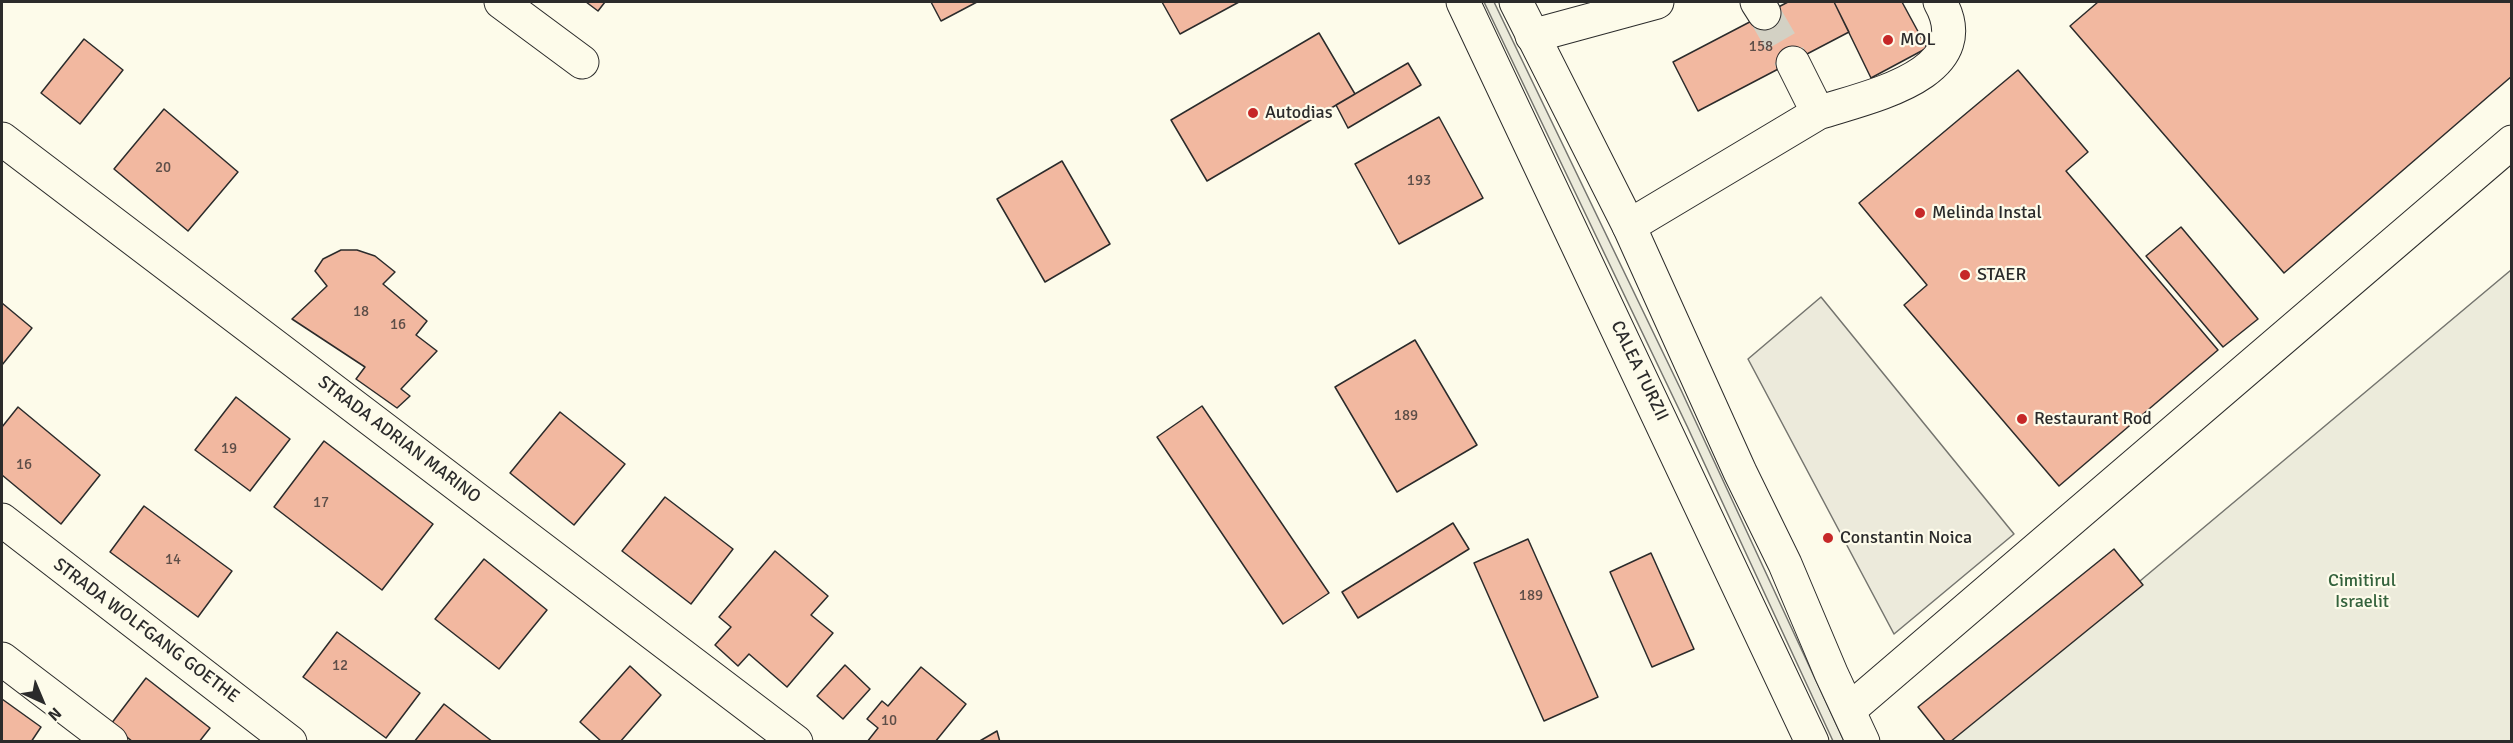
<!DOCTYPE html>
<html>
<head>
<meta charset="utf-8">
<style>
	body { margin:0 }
	#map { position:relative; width:2513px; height:743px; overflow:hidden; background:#fdfbea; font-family:Signika,sans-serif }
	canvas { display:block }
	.frame { position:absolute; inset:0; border:3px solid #2b2b2b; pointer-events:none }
	.north { position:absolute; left:12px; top:671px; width:60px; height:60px; -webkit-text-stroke:4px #fdfbea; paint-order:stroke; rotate:136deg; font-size:16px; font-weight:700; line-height:24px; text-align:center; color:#2b2b2b }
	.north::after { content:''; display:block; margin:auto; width:21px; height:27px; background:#2b2b2b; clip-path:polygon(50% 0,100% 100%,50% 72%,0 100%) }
</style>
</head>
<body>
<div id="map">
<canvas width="2513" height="743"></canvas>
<div class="frame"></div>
<div class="north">N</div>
</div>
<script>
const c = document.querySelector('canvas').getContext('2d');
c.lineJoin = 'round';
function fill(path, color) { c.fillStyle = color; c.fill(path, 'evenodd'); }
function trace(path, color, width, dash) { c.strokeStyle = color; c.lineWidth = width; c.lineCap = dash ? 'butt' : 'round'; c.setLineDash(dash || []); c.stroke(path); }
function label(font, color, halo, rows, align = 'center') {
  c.font = font + ' Signika,sans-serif'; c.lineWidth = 4.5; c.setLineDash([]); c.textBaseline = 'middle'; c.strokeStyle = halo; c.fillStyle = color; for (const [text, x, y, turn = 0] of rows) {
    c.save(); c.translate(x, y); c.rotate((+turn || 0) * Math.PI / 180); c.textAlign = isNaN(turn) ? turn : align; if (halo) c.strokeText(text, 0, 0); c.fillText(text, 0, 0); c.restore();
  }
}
const green = new Path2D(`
	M1484,2H1494L1681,390L1844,741H1833L1687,426Z
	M2511,270V741H1949Z`);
const parking = new Path2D(`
	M1821,297L2014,534L1894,634L1748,359Z`);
const building = new Path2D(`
	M586,2H605L598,11Z
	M931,2H977L941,21Z
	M1162,2H1239L1180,34Z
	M1788,2H1834L1849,32L1698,111L1673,62Z
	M1834,2H1902L1927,48L1871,78Z
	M2098,2H2512V76L2284,273L2070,26Z
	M1319,33L1355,94L1207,181L1171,120Z
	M84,39L123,70L80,124L41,93Z
	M1408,63L1421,85L1348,128L1336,105Z
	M2018,70L2088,152L2066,171L2218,350L2059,486L1904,305L1927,285L1859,203Z
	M164,109L238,172L188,231L114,169Z
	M1439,117L1483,198L1399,244L1355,164Z
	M1062,161L1110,244L1045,282L997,199Z
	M2181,227L2258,319L2223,347L2146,256Z
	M341,250H357L375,256L395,272L383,284L427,321L416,335L437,351L401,389L410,396L397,408L356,379L365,367L292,319L327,286L315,271L323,259Z
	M2,303L32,328L2,365Z
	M1415,340L1477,445L1397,492L1335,387Z
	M236,397L290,439L250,491L195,450Z
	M1202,406L1329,593L1283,624L1157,437Z
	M18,407L100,475L61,524L2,475V427Z
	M560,412L625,464L574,525L510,473Z
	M324,441L433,524L382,590L274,507Z
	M665,497L733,549L691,604L622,551Z
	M144,506L232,571L198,617L110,552Z
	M1453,523L1469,549L1358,618L1342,592Z
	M1528,539L1598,697L1544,721L1474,563Z
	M2114,549L2143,585L1950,742H1946L1918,707Z
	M775,551L828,596L811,615L833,633L787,687L749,654L738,666L715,645L731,627L719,617Z
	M1651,553L1694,649L1652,667L1610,572Z
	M484,559L547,610L499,669L435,619Z
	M337,632L420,693L386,738L303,677Z
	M845,665L870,689L843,719L817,696Z
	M630,666L661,695L620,742H602L580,722Z
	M921,667L966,704L935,742H867L878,728L867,719L882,701L888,706Z
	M146,678L210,728L199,742H133L111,724Z
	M2,699L41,727L31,742H2Z
	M444,704L493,742H414Z
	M997,731L1000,742H978Z`);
const minorTunnel = new Path2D(`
	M1764,13L1793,63`);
const minor = new Path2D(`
	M501,2L582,62
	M1757,2L1764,13
	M1532,36L1657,2
	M1818,113C1866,97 1981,75 1940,2
	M2,139L796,742
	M1629,226L1818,113L1793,63
	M2,520L290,742
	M2,659L111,742
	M1849,710L2512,142`);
const major = new Path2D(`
	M1463,2L1812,742
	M1516,2L1629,226L1740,472L1785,564L1831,673L1863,742`);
const markers = [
	[1888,40,6,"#c62828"],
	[1253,113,6,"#c62828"],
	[1920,213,6,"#c62828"],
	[1965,275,6,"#c62828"],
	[2022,419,6,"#c62828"],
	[1828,538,6,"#c62828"]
];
const numberNames = [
	["158",1761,47],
	["20",163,168],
	["193",1419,181],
	["18",361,312],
	["16",398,325],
	["189",1406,416],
	["19",229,449],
	["16",24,465],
	["17",321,503],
	["14",173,560],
	["189",1531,596],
	["12",340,666],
	["10",889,721]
];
const poiNames = [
	["MOL",1900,40],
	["Autodias",1265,113],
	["Melinda Instal",1932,213],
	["STAER",1977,275],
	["Restaurant Rod",2034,419],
	["Constantin Noica",1840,538]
];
const streetNames = [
	["CALEA TURZII",1639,371,64],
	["STRADA ADRIAN MARINO",399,440,37],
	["STRADA WOLFGANG GOETHE",146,631,37]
];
const parkNames = [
	["Cimitirul",2362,581],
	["Israelit",2362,602]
];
fill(green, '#ecebdb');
trace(green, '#74746e', 1.5);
fill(parking, '#eceadb');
trace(parking, '#74746e', 1.5);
fill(building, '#f2b8a0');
trace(building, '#2b2b2b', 1.5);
trace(minorTunnel, '#d3d1c4', 33, [33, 16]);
trace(minor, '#2b2b2b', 35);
trace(major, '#2b2b2b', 35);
trace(minor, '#fdfbea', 33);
trace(major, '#fdfbea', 33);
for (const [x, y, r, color] of markers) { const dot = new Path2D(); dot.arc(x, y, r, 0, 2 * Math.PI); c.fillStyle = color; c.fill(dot); trace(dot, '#fdfbea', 2); }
label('15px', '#5d4e48', null, numberNames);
label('18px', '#2b2b2b', '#fdfbea', poiNames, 'left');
label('18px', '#2b2b2b', '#fdfbea', streetNames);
label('18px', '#34623c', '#fdfbea', parkNames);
</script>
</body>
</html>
